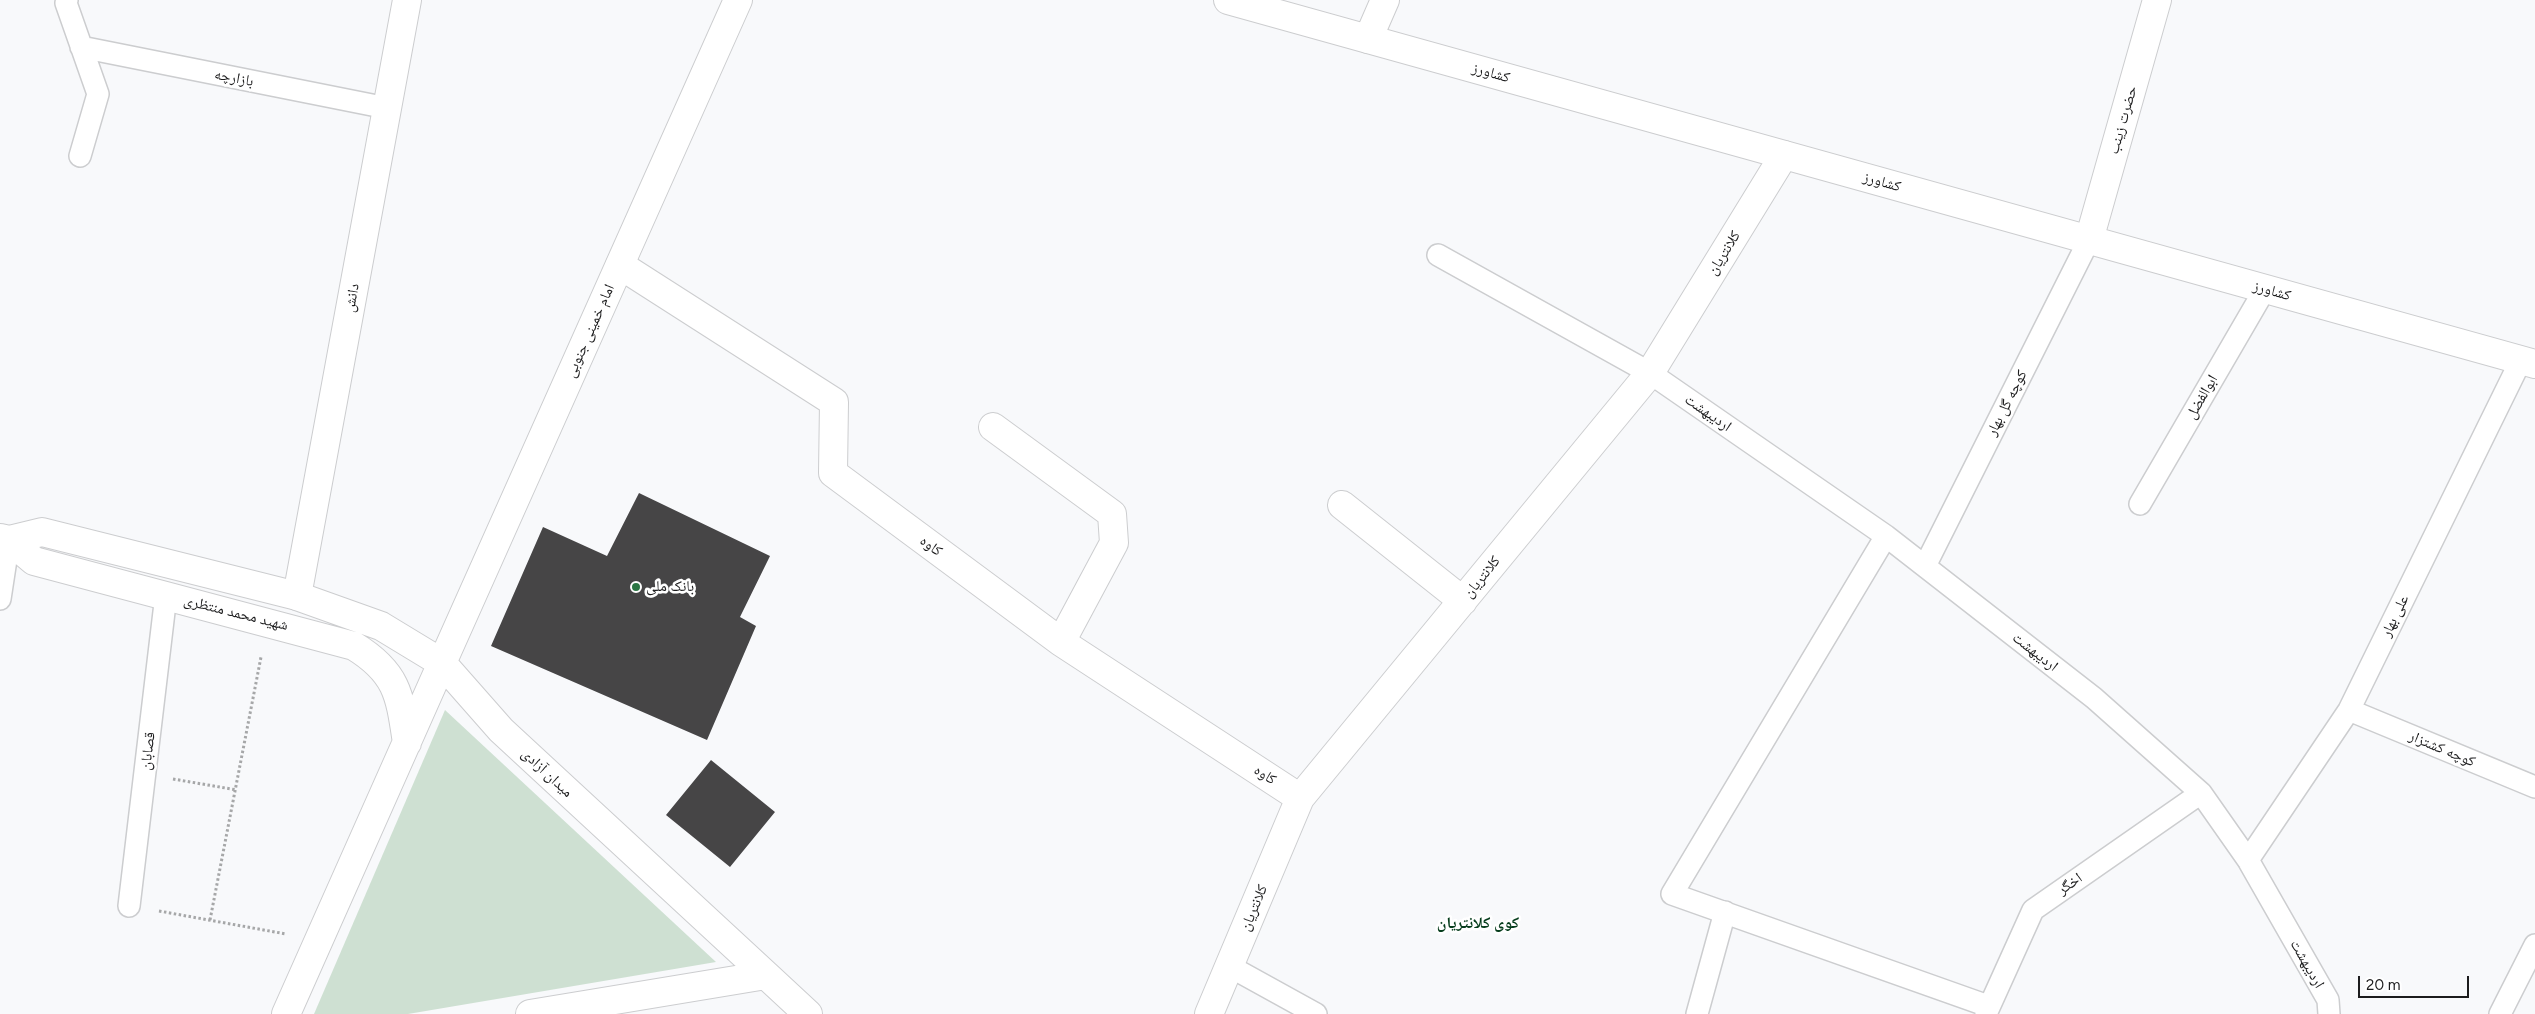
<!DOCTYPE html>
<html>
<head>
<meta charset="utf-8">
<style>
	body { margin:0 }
	#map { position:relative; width:2535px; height:1014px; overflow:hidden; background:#f8f9fb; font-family:Figtree,sans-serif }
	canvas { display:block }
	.scale { position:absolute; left:2358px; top:976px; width:111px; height:22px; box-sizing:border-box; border:2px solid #1c1c1d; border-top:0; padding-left:6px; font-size:15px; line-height:18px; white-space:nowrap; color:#1c1c1d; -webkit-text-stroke:4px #fff; paint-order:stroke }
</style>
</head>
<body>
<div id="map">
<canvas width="2535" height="1014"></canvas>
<div class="scale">20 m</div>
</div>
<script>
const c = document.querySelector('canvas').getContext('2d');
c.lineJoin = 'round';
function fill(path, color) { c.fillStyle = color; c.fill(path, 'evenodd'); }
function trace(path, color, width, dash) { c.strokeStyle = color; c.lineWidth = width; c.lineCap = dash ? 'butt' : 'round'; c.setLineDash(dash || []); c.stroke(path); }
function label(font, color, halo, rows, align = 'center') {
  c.font = font + ' Figtree,"Noto Naskh Arabic",sans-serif'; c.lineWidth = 5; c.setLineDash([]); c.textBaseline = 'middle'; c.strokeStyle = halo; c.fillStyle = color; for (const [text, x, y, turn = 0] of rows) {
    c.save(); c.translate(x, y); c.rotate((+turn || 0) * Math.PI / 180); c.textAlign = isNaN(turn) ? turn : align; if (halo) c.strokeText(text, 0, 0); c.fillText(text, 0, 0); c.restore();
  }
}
const green = new Path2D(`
	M445,710L716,962L408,1014H314Z`);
const building = new Path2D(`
	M639,493L770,556L740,617L756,626L707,740L491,646L543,527L607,556Z
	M711,760L775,812L730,867L666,815Z`);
const path = new Path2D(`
	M173,779L237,790
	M159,911L286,934
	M210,920L261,657`);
const service = new Path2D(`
	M67,0L66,3L98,94L80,156
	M81,47L387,108
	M1438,255L1650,373L1886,536L2094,698L2201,793L2248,860L2328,1000L2329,1014
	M2140,504L2265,289
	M1886,536L1672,894L1988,1006
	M1925,566L2089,240
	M0,599L9,540
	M2349,710L2535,787
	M2248,860L2349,710L2521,360
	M129,906L166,595
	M1229,966L1316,1014
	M1697,1014L1725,912
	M1986,1014L2033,910L2201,793
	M2500,1014L2535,945`);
const minor = new Path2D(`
	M1368,39L1385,0
	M2089,240L2157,0
	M620,265L834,402L833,473L1061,642L1300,798
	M993,427L1112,514L1114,543L1061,642
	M1342,505L1463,601
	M297,596L407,0
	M1209,1014L1300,798L1650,373L1784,155`);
const tertiary = new Path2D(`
	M1228,0L2535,364`);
const secondary = new Path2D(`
	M0,538L9,540L42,532L297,596L381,626L442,663L738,0
	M9,540L34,561L354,646C398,673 400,696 407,743
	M766,975L808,1014
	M286,1014L442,663L501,730L766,975L530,1014`);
const markers = [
	[636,587,5,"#2b7543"]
];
const streetNames = [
	["کشاورز",1491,73,16],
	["بازارچه",234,78,11],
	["حضرت زینب",2123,120,-74],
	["کشاورز",1882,182,16],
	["کلانتریان",1724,253,-58],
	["کشاورز",2272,291,16],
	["دانش",352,298,-80],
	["امام خمینی جنوبی",590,331,-66],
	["ابوالفضل",2202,397,-60],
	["کوچه گل بهار",2007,403,-63],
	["اردیبهشت",1708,413,35],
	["کاوه",931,546,37],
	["کلانتریان",1482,577,-51],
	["شهید محمد منتظری",236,613,14],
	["علی بهار",2395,616,-64],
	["اردیبهشت",2035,652,38],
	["کوچه کشتزار",2442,749,23],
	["قصابان",148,751,-83],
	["میدان آزادی",547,773,43],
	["کاوه",1265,775,33],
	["اخگر",2070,884,-35],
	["کلانتریان",1254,908,-67],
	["اردیبهشت",2307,964,60]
];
const poiNames = [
	["بانک ملی",646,587]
];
const neighbourhoodNames = [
	["کوی کلانتریان",1478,923]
];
fill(green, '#cee0d2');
fill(building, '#464546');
trace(service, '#cccdcf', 24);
trace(minor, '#cccdcf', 30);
trace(tertiary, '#cccdcf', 30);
trace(secondary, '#cccdcf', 30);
trace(path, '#a6a7a8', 3, [2.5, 2.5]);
trace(service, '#fff', 21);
trace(minor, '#fff', 28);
trace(tertiary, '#fff', 28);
trace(secondary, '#fff', 28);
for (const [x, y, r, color] of markers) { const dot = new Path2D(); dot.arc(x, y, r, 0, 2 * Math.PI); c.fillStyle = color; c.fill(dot); trace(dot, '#fff', 2); }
label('15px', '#1c1c1d', '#fff', streetNames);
label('15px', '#1c1c1d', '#fff', poiNames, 'left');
label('bold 16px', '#063d1c', '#fff', neighbourhoodNames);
</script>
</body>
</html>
